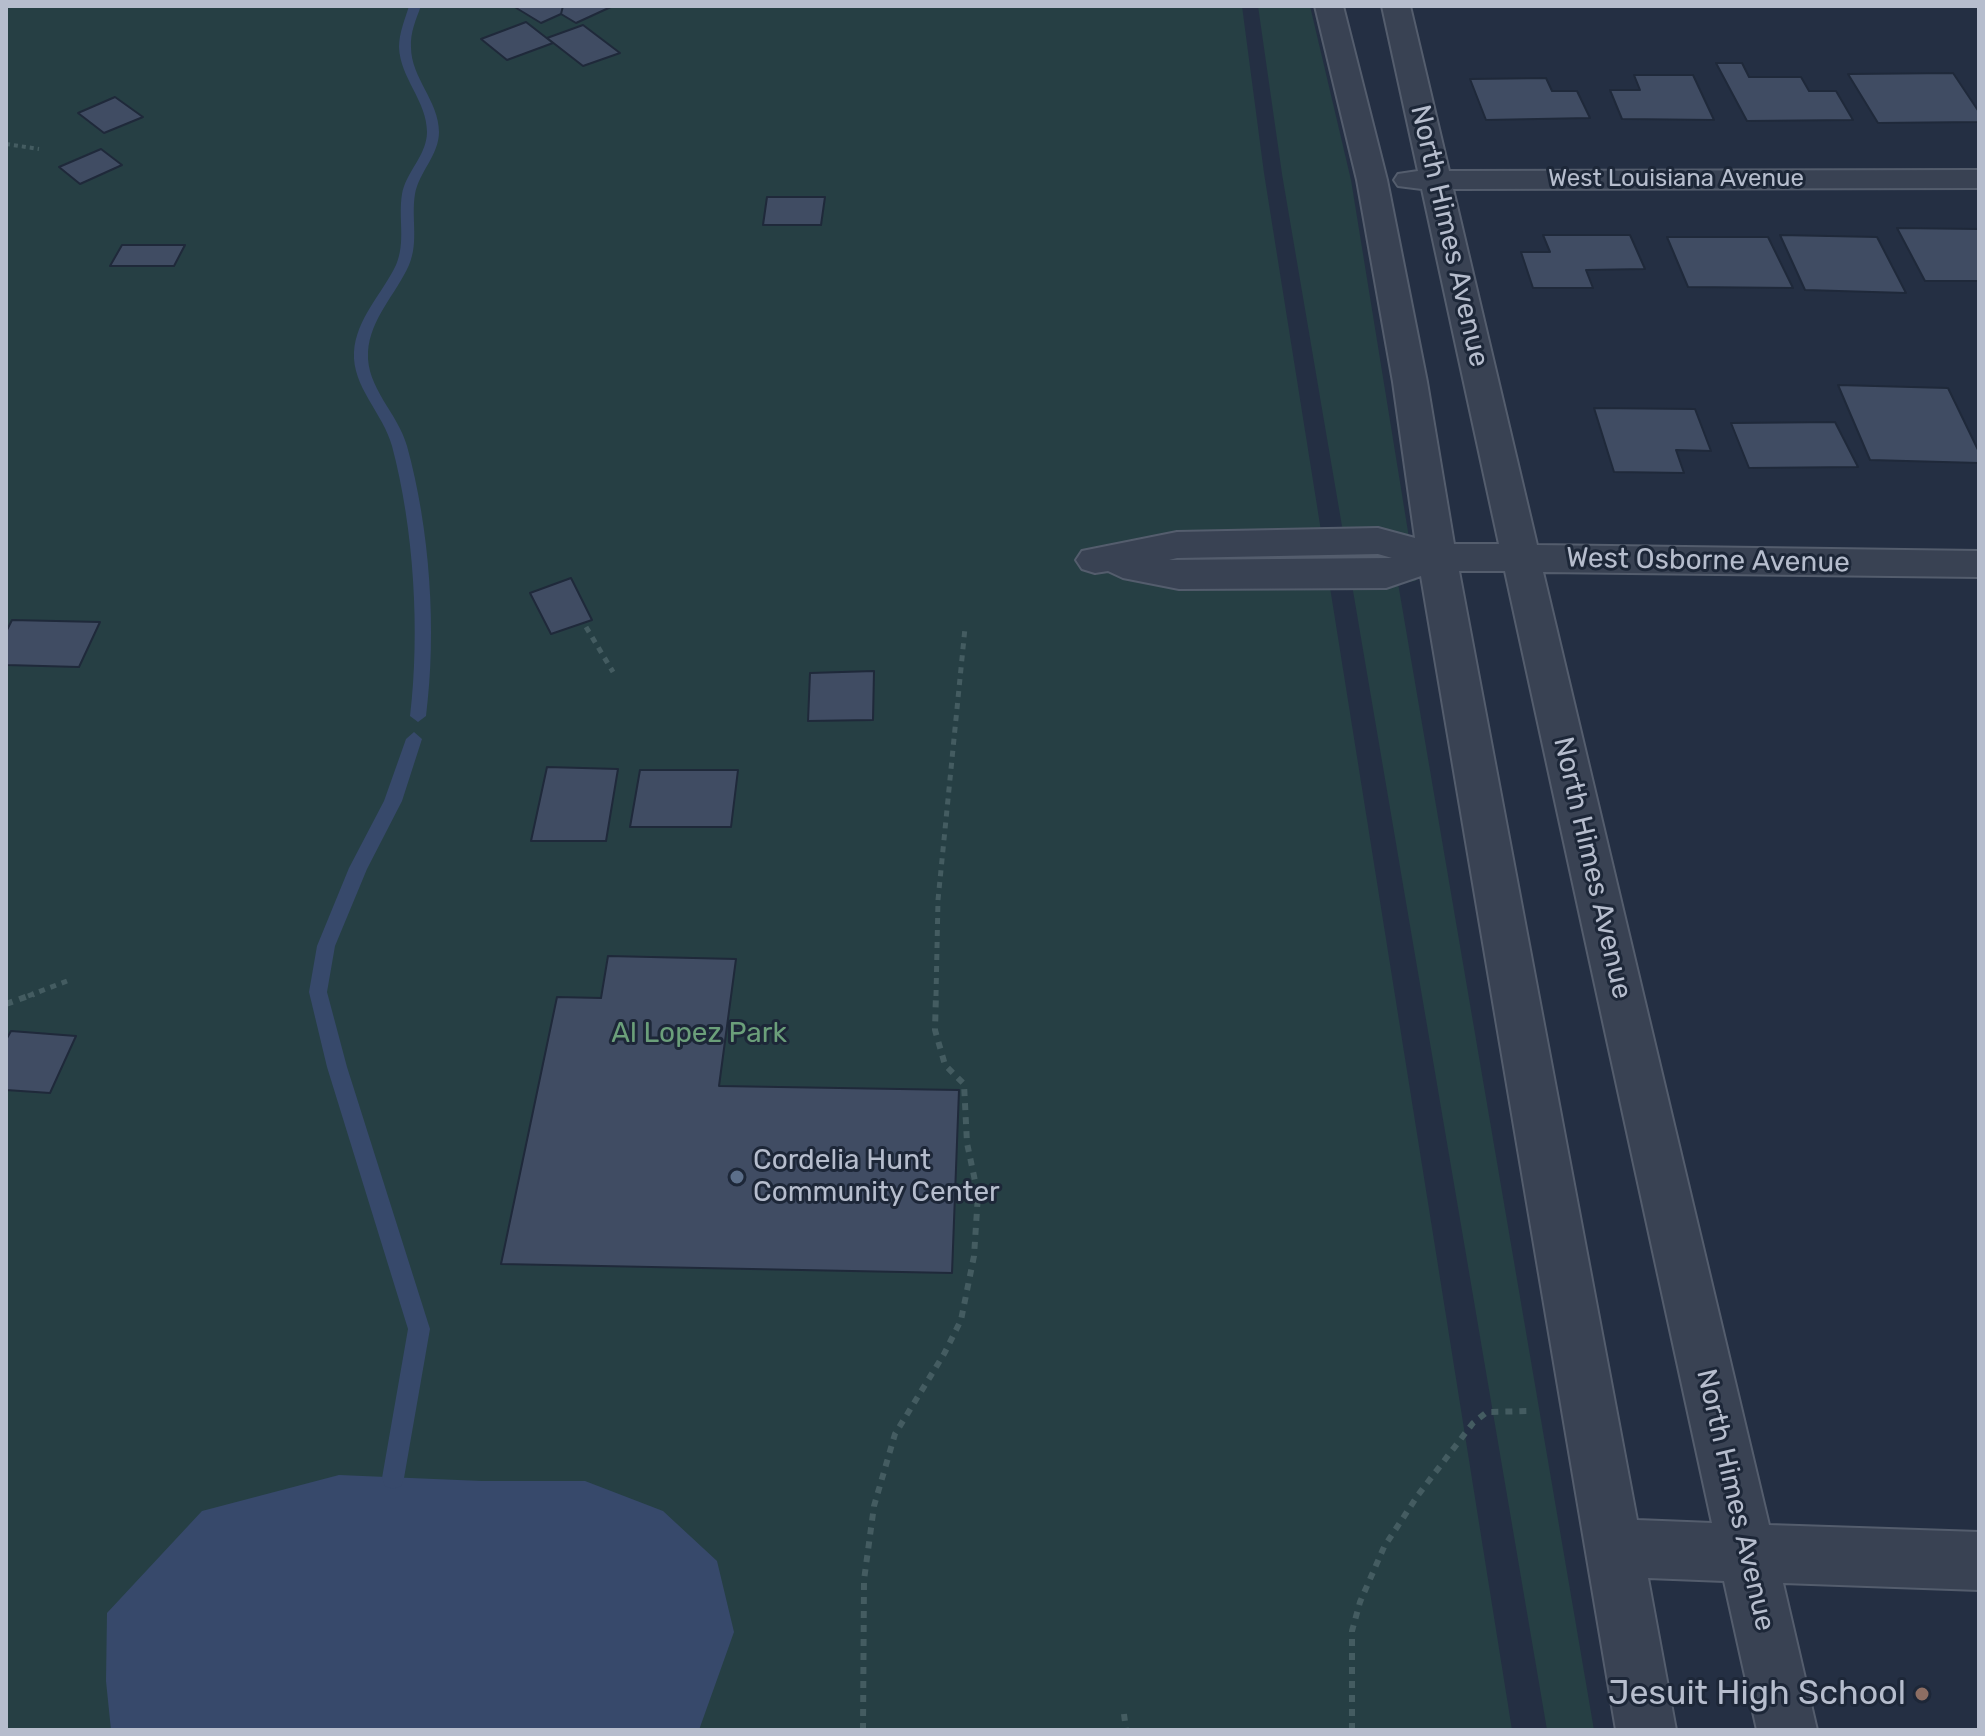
<!DOCTYPE html>
<html>
<head>
<meta charset="utf-8">
<style>
	body { margin:0 }
	#map { position:relative; width:1985px; height:1736px; overflow:hidden; background:#242f43; font-family:Rubik,sans-serif }
	canvas { display:block }
	.frame { position:absolute; inset:0; border:8px solid #b6bdcd; pointer-events:none }
</style>
</head>
<body>
<div id="map">
<canvas width="1985" height="1736"></canvas>
<div class="frame"></div>
</div>
<script>
const c = document.querySelector('canvas').getContext('2d');
c.lineJoin = 'round';
function fill(path, color) { c.fillStyle = color; c.fill(path, 'evenodd'); }
function trace(path, color, width, dash) { c.strokeStyle = color; c.lineWidth = width; c.lineCap = dash ? 'butt' : 'round'; c.setLineDash(dash || []); c.stroke(path); }
function label(font, color, halo, rows, align = 'center') {
  c.font = font + ' Rubik,sans-serif'; c.lineWidth = 6; c.setLineDash([]); c.textBaseline = 'middle'; c.strokeStyle = halo; c.fillStyle = color; for (const [text, x, y, turn = 0] of rows) {
    c.save(); c.translate(x, y); c.rotate((+turn || 0) * Math.PI / 180); c.textAlign = isNaN(turn) ? turn : align; if (halo) c.strokeText(text, 0, 0); c.fillText(text, 0, 0); c.restore();
  }
}
const green = new Path2D(`
	M6,6H1242L1264,173L1512,1730H6Z
	M1258,6H1310L1351,180L1416,581L1398,583L1594,1730H1547L1282,174Z`);
const water = new Path2D(`
	M339,1475L482,1481H585L663,1511L717,1561L734,1632L699,1730H111L106,1681L107,1613L202,1511Z`);
const stream = new Path2D(`
	M409,6H421C416,19 410,33 411,47C411,78 439,101 439,132C439,155 419,172 415,194C411,218 419,242 409,265C396,294 370,319 368,352C366,388 398,413 407,446C430,529 437,631 426,716L418,722L410,716C420,631 414,529 392,446C383,413 352,387 354,352C356,319 382,294 396,265C406,242 398,218 402,194C406,172 427,155 427,132C427,101 400,78 399,47C399,33 405,19 409,6Z
	M414,732L422,739L402,801L367,869L335,946L327,992L347,1067L430,1329L404,1478L401,1486L393,1489L385,1486L382,1478L408,1329L327,1067L309,992L317,946L349,868L384,801L406,739Z`);
const building = new Path2D(`
	M513,6H563L561,14L541,23Z
	M563,6H613L576,23L561,14Z
	M526,22L553,43L507,60L481,39Z
	M583,25L620,53L583,66L547,38Z
	M1716,63H1742L1749,77H1801L1809,91H1836L1853,120L1747,121Z
	M1953,73L1979,112V122L1878,123L1848,74Z
	M1634,75H1693L1714,120L1622,119L1610,90H1640Z
	M1546,78L1552,91H1577L1590,118L1486,120L1470,79Z
	M115,97L143,117L104,133L78,113Z
	M101,149L122,165L80,184L59,167Z
	M767,197H825L821,225H763Z
	M1897,228L1979,229V281H1925Z
	M1543,235H1630L1645,269L1586,270L1593,288H1533L1521,252H1550Z
	M1780,235L1877,237L1906,293L1805,290Z
	M1667,237H1768L1793,288L1688,287Z
	M122,245H185L174,266H110Z
	M1838,385L1948,388L1979,452V463L1870,460Z
	M1594,408L1695,409L1711,451L1676,450L1684,473L1614,472Z
	M1835,422L1858,467L1749,468L1731,423Z
	M571,578L592,620L551,634L530,593Z
	M12,620L100,622L79,667L6,665V632Z
	M874,671L873,720L808,721L810,673Z
	M547,767L618,769L606,841H531Z
	M640,770H738L731,827H630Z
	M608,956L736,959L719,1086L959,1090L952,1273L501,1264L557,997L601,998Z
	M11,1031L76,1036L50,1093L6,1090V1040Z`);
const pathFar2 = new Path2D(`
	M6,144L39,149`);
const pathFar1 = new Path2D(`
	M586,627L613,672
	M28,996L67,981
	M936,996L938,900L965,628`);
const path = new Path2D(`
	M6,1004L34,994
	M1124,1714L1126,1730
	M863,1730L864,1580L874,1506L895,1434L944,1354L961,1320L974,1256L978,1195L967,1143L964,1084L945,1065L935,1030L936,994
	M1352,1730V1631L1360,1602L1384,1547L1418,1495L1473,1423L1487,1412L1531,1411`);
const minor = new Path2D(`
	M1315,6H1343L1387,180L1427,382L1454,544H1499L1422,189L1398,186L1394,180L1398,174L1418,171L1382,6H1410L1449,171L1979,170V188L1453,189L1537,545L1979,551V577L1543,572L1769,1525L1979,1532V1590L1783,1583L1817,1730H1757L1724,1581L1648,1578L1676,1730H1616L1421,576L1386,588L1179,589L1123,578L1108,571L1095,573L1082,569L1076,560L1082,551L1177,532L1378,528L1415,538L1393,382L1357,180ZM1378,554L1392,558L1169,560L1177,558ZM1459,571H1505L1712,1523L1637,1520Z`);
const markers = [
	[737,1177,8,"#5c6f8a"],
	[1922,1694,8,"#8d6e63"]
];
const farStreetnames = [
	["West Louisiana Avenue",1676,179]
];
const streetNames = [
	["North Himes Avenue",1449,236,77],
	["West Osborne Avenue",1708,561,1],
	["North Himes Avenue",1592,868,77],
	["North Himes Avenue",1735,1500,77]
];
const parkNames = [
	["Al Lopez Park",699,1034]
];
const poiNames = [
	["Cordelia Hunt",753,1161],
	["Community Center",753,1193]
];
const nearPoinames = [
	["Jesuit High School",1906,1694]
];
fill(green, '#263f44');
fill(water, '#37496b');
fill(stream, '#37496b');
fill(building, '#404c63');
trace(building, '#1f293a', 2);
trace(minor, '#545d6d', 4);
trace(pathFar2, '#445c61', 4, [4, 4]);
trace(pathFar1, '#445c61', 5, [6, 6]);
trace(path, '#445c61', 6, [7, 7]);
fill(minor, '#394253');
for (const [x, y, r, color] of markers) { const dot = new Path2D(); dot.arc(x, y, r, 0, 2 * Math.PI); c.fillStyle = color; c.fill(dot); trace(dot, '#1d2738', 3); }
label('24px', '#b6bdcd', '#1d2738', farStreetnames);
label('28px', '#b6bdcd', '#1d2738', streetNames);
label('28px', '#6b9f7a', '#1d2738', parkNames);
label('28px', '#b6bdcd', '#1d2738', poiNames, 'left');
label('34px', '#b6bdcd', '#1d2738', nearPoinames, 'right');
</script>
</body>
</html>
